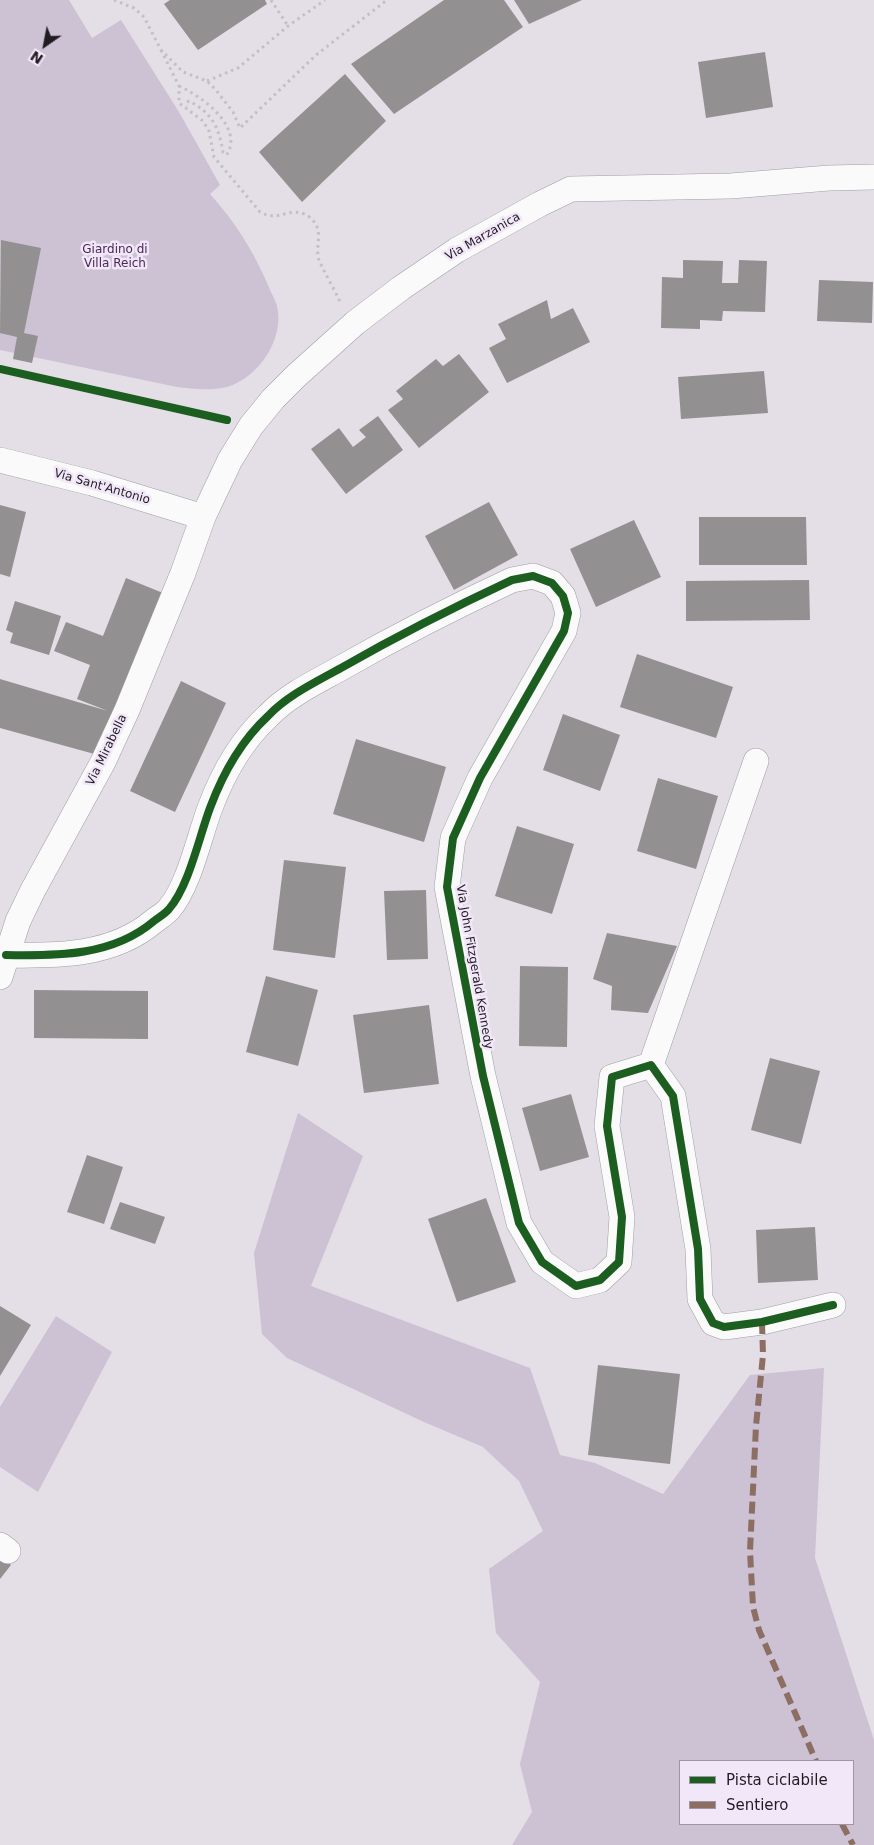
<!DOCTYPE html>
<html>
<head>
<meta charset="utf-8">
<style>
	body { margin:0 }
	#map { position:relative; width:874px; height:1845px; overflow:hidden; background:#e4dee7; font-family:"DejaVu Sans",sans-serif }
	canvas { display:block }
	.legend { position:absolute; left:679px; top:1760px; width:175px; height:65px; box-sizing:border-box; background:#f2e7f8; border:1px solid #9e96a2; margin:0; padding:6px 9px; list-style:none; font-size:15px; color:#201c22 }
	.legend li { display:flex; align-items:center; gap:10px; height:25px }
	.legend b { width:25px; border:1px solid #9e96a2 }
	.north { position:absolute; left:20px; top:20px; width:50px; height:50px; -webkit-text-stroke:4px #f2e7f8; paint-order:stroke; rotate:213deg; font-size:14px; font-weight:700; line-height:20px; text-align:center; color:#201c22 }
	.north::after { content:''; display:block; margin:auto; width:18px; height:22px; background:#201c22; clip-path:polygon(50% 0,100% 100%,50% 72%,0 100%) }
</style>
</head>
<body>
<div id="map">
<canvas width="874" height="1845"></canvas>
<ul class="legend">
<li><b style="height:6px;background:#1b5e20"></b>Pista ciclabile</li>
<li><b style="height:6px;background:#8d6e63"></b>Sentiero</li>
</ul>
<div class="north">N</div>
</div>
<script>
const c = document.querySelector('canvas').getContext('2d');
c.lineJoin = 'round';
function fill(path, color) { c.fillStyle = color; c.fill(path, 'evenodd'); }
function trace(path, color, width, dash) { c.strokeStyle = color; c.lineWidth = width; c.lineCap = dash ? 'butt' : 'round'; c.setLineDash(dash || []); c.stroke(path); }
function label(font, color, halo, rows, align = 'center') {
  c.font = font + ' "DejaVu Sans",sans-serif'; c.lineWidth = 5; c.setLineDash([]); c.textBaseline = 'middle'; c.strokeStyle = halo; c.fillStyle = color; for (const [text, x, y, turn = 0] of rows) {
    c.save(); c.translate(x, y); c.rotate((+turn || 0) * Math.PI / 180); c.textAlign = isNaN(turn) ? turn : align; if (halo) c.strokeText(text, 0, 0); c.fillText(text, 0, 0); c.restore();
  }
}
const green = new Path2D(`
	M0,0H69L92,38L121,20L179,112L220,185L210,194C235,222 253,250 268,285C270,291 275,299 277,306C285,339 258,378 227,387C210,391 193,389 177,387L0,350Z
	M298,1113L363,1156L311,1286L530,1368L560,1455L595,1463L663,1494L750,1375L824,1368L815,1558L874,1740V1845H512L532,1812L520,1764L540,1682L496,1633L489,1569L543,1531L519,1481L483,1447L424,1422L287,1358L262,1334L254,1253ZM680,1761H853V1824H680Z
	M56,1316L112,1352L38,1492L0,1467V1407Z`);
const building = new Path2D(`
	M170,0H265L267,4L198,50L164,4Z
	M444,0H504L523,27L394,114L351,64Z
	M514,0H582L529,24Z
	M765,52L773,107L706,118L698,62Z
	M345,74L386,121L302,202L259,152Z
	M1,240L41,248L24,333L38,336L32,363L13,359L17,337L0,333Z
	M683,260L723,261L722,283H738L739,260L767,261L765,312L723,311L722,321L700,320V329L661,328L662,277L683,278Z
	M819,280L873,282L872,323L817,321Z
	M547,300L551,319L573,308L590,342L507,383L489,348L506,339L498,324Z
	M459,354L489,392L419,448L388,410L403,399L396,391L436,359L443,366Z
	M764,371L768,413L681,419L678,377Z
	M378,416L403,450L346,494L311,449L339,428L353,447L366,437L359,430Z
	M489,502L518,555L454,590L425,536Z
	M0,505L26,512L10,577L0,574Z
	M699,517H806L807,565H699Z
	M634,520L661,577L596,607L570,549Z
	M126,578L163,593L98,755L0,728V679L108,711L77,699L90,665L54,651L66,622L103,636Z
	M809,580L810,620L686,621V581Z
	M15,601L61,616L49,655L10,643L13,633L6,630Z
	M637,654L733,687L716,738L620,707Z
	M181,681L226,703L175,812L130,791Z
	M563,714L620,735L600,791L543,770Z
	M356,739L446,767L424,842L333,814Z
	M658,778L718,796L696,869L637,851Z
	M517,826L574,844L552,914L495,896Z
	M284,860L346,867L335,958L273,950Z
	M426,890L428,959L387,960L384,891Z
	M607,933L677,946L648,1013L611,1010L612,986L593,979Z
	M520,966L568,967L567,1047L519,1046Z
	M266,976L318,990L298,1066L246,1052Z
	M34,990L148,991V1039L34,1038Z
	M429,1005L439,1084L364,1093L353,1015Z
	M770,1058L820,1071L801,1144L751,1130Z
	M571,1094L589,1157L540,1171L522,1108Z
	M87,1155L123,1167L104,1224L67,1212Z
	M486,1198L516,1282L457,1302L428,1219Z
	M120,1202L165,1217L155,1244L110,1229Z
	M815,1227L818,1280L758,1283L756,1230Z
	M0,1306L31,1325L0,1376Z
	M598,1365L680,1374L670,1464L588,1455Z
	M0,1557L11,1565L0,1579Z`);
const path = new Path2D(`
	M114,0L134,8L144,17L161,50L183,72L207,81L216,90L233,112L240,128L316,55L387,0
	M271,0L288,26
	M161,50L179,86V103L203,121L209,131L214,157L260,212C279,222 285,209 301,213C307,214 314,220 316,225C322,236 315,248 319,260C325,274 334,288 340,302
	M207,81L238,68L288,26L325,0
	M179,86C201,96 242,125 228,153L226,155L223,152C219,127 212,113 189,101L186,103L187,106`);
const minor = new Path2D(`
	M0,460L92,483L203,517
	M6,955C58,956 113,956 154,921C159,917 165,914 169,909C189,886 199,837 210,808C223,773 241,741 268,716C288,695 316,682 341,668C397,636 454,607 512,580L533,576L552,583L563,596L568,613L564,631L480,778L453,838L447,887L483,1076L519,1223L542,1262L576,1286L600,1280L619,1262L622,1217L607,1126L612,1077L651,1065L673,1096L698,1249L700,1299L713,1323L724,1327L762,1322L833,1305
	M0,977L18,921L33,890L103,762L127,710L183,573L203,517L230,460L251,426L273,399L296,376L355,323L401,288L457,250L540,204L571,189L731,186L829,178L874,177
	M651,1065L756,761
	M0,1545L8,1551`);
const quiet = new Path2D(`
	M762,1322L763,1355L756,1426L750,1551L753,1607L759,1630L816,1761
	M842,1824L853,1845`);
const cycleway = new Path2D(`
	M0,369L227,420
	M6,955C58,956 113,956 154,921C159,917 165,914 169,909C189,886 199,837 210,808C223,773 241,741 268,716C288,695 316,682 341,668C397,636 454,607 512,580L533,576L552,583L563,596L568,613L564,631L480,778L453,838L447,887L483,1076L519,1223L542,1262L576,1286L600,1280L619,1262L622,1217L607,1126L612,1077L651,1065L673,1096L698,1249L700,1299L713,1323L724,1327L762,1322L833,1305`);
const streetNames = [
	["Via Marzanica",483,237,-30],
	["Via Sant'Antonio",102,487,16],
	["Via Mirabella",107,750,-64],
	["Via John Fitzgerald Kennedy",474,967,80]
];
const parkNames = [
	["Giardino di",115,250],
	["Villa Reich",115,264]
];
fill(green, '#cdc1d4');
fill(building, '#939091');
trace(minor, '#a19da4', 26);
trace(path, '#c1c0c3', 3, [2.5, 4]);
trace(minor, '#fbfafb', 25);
trace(quiet, '#8d6e63', 6, [12, 6]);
trace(cycleway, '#1b5e20', 8);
label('12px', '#201c22', '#f2e7f8', streetNames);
label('12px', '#492857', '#f2e7f8', parkNames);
</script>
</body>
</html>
